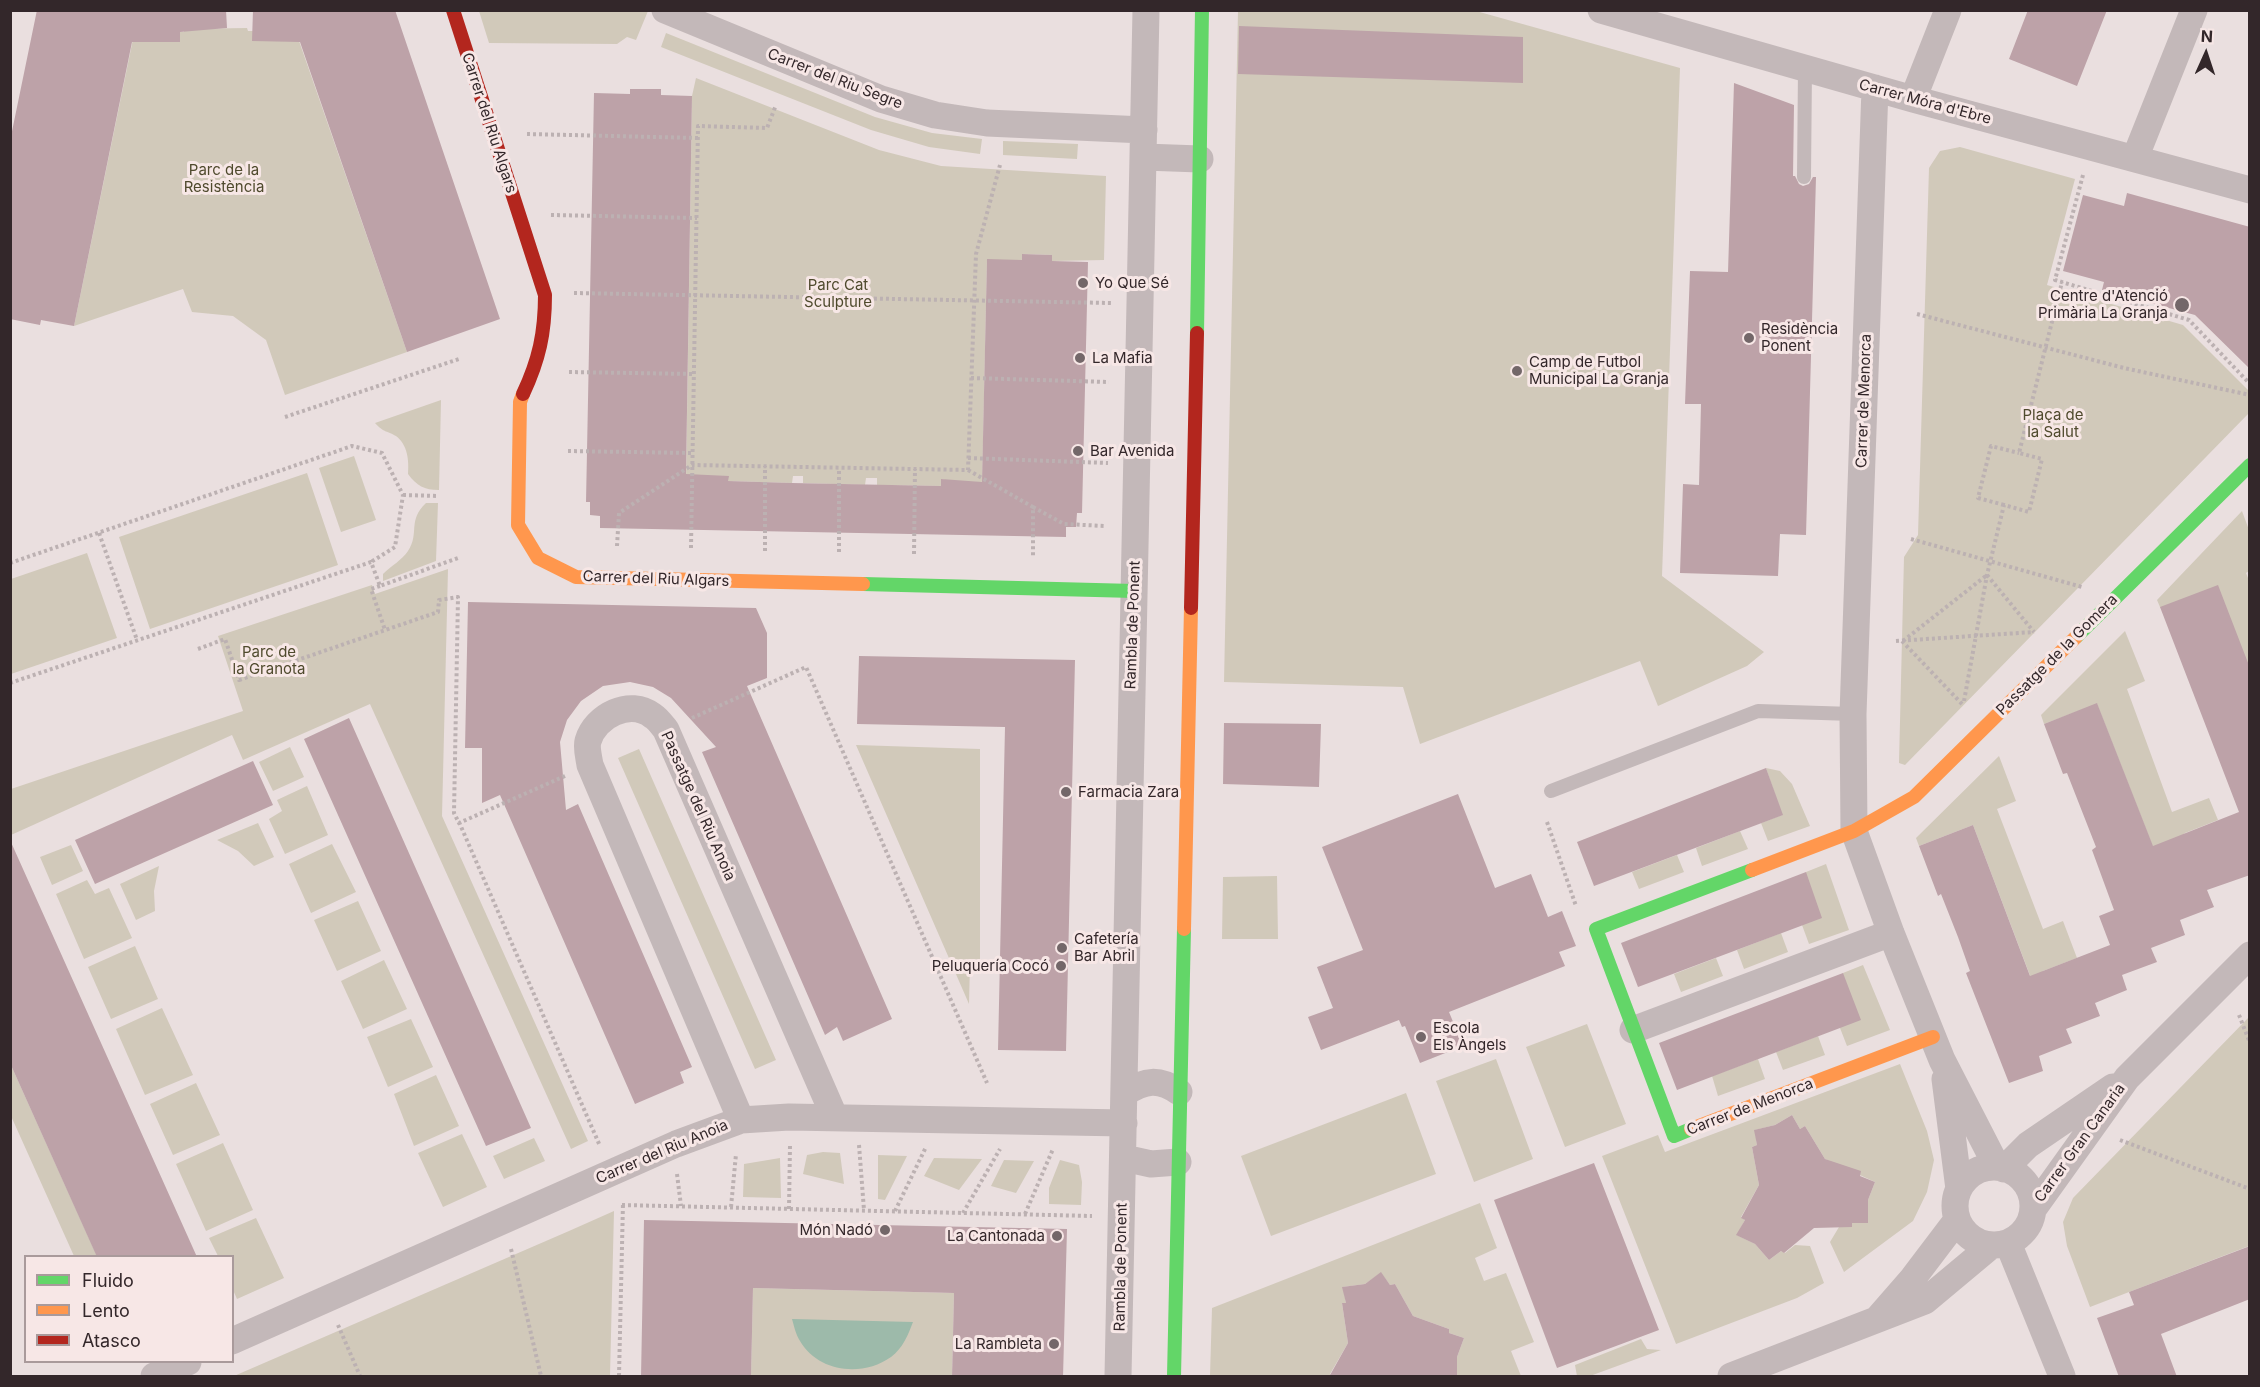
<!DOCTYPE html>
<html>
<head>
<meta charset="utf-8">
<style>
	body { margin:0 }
	#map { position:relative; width:2260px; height:1387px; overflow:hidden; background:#eadfdf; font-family:Inter,sans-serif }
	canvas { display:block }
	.frame { position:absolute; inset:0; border:12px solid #33272a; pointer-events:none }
	.legend { position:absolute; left:24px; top:1255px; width:210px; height:108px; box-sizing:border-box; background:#f7e7e6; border:2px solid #a99a9b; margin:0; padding:8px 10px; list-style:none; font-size:18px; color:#33272a }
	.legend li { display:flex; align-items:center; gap:12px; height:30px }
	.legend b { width:30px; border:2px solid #a99a9b }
	.north { position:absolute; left:2176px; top:24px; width:60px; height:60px; -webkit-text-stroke:4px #f7e7e6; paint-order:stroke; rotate:3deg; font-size:16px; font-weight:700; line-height:24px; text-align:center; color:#33272a }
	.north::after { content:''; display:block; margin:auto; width:21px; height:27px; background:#33272a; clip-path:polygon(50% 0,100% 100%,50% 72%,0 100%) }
</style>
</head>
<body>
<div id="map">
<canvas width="2260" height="1387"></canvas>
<div class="frame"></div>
<ul class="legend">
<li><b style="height:8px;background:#63d668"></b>Fluido</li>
<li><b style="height:8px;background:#ff974d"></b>Lento</li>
<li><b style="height:8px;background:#b3261e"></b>Atasco</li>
</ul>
<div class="north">N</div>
</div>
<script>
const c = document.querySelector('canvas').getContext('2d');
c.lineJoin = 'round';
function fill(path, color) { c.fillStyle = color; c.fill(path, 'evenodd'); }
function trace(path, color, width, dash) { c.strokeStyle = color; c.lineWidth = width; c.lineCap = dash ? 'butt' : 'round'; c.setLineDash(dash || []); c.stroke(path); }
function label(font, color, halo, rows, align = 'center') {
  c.font = font + ' Inter,sans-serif'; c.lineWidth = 6; c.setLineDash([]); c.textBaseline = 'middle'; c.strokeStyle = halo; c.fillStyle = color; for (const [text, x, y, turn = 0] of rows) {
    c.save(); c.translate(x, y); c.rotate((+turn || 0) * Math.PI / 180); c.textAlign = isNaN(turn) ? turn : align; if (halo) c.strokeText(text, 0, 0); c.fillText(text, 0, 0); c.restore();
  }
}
const green = new Path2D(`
	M479,11V10L648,11L636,40L627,37L617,44L489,43Z
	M1238,11H1476L1680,68L1662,576L1764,652L1747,666L1658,706L1640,661L1420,744L1403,687L1224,682Z
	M247,28L248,31H253V41L298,38L407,352L285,395L266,340L233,316L192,312L183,289L74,326L133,39L179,42L180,32H184V29Z
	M666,33L875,117L932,133L982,139L980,154L929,147L871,130L661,47Z
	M696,78L879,150L941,166L1106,176L1104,260L1052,261V255L1023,254L1022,260H987L982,488L941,479V486L877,485V478H866L865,485L803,483V476H793L792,483L728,481V476L686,480L692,96Z
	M1003,141L1078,144L1077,159L1003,155Z
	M1960,147L2075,179L2047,285L2183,325L2249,391V413L1905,765L1899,763L1904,557L1918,535L1929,168L1940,151Z
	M441,400L439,490C424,490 417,486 408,474C409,461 408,445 396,436C388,431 384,433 375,423Z
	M354,456L376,520L341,532L319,468Z
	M307,473L338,565L150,629L119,537Z
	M426,503H438L436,561L383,581V574C391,566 402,560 408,551C420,533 407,521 426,503Z
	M2242,511L2249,530V571L2246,573L2250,583L2249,668L2160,607L2157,600Z
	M87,553L117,638L11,674V579Z
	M448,569L442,816L588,1141L571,1149L370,704L243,760L232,735L11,835V789L243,711L218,636L372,585L375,594Z
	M2125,631L2145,681L2127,689L2172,812L2209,798L2218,820L2185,833L2158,860L2097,704L2044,724L2041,715Z
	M856,745L980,749V963H970L969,1004Z
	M290,747L304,777L273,791L259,762Z
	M639,749L776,1060L755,1069L618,758Z
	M1999,756L2016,801L1997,809L2043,929L2063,921L2077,958L2043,971L2034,986L1973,825L1919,846L1916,838Z
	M1766,768L1780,771L1792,784L1810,826L1768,841L1761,823L1782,815Z
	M307,786L328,835L285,854L269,819L282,811L277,800Z
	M258,823L274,857L254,866L238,851L217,840Z
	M1740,831L1748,849L1702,866L1696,848Z
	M332,844L356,892L311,913L289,864Z
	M71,845L83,871L52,885L40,857Z
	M1677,855L1684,872L1639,889L1632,872Z
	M1826,864L1849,930L1809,944L1802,925L1806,872Z
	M159,866L154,891L155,911L136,920L120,884Z
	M1277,876L1278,939H1222L1223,877Z
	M87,880L95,894L109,888L132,938L84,959L56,894Z
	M358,901L381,951L337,971L314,920Z
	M1781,933L1788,952L1744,969L1737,950Z
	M135,946L158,999L111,1019L88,967Z
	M1716,958L1723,976L1681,992L1674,974Z
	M384,960L407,1009L363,1029L341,981Z
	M1863,965L1890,1030L1847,1046L1840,1028L1843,973Z
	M162,1008L193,1075L145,1095L116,1029Z
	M2249,1017V1246L2090,1307L2067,1246L2063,1222L2073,1198Z
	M411,1019L433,1067L388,1087L367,1037Z
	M1587,1024L1626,1124L1565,1147L1526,1047Z
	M1818,1036L1825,1055L1783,1070L1776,1052Z
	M1496,1059L1533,1159L1474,1182L1436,1081Z
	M1758,1059L1765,1079L1718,1096L1712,1076Z
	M10,1063L97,1256H74L11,1116Z
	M1900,1064L1927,1131L1934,1160L1927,1192L1913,1221L1844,1272L1830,1242L1839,1227H1852V1223H1868V1200L1875,1182L1825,1159L1805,1126L1800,1129L1792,1115L1775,1125L1755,1130L1757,1145L1752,1147L1759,1185L1741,1217L1745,1220L1737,1235L1755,1244L1769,1260L1781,1251L1785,1253L1795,1245L1810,1246L1824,1283L1797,1298L1676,1344L1602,1156L1658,1135L1665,1152Z
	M436,1075L459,1126L414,1146L394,1094Z
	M196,1083L220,1135L173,1155L150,1104Z
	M1406,1093L1436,1174L1271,1236L1241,1156Z
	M462,1134L487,1187L443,1207L418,1153Z
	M534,1138L545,1161L504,1179L493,1156Z
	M223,1143L253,1210L206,1231L176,1164Z
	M823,1152L840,1153L844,1184L803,1174L807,1155Z
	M878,1155L907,1156L885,1200L878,1199Z
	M780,1158L781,1198L743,1197L744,1164Z
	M934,1158L982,1159L959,1190L924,1176Z
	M1004,1160L1034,1161L1016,1193L991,1186Z
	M1060,1160L1079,1165L1082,1182L1081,1205L1049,1204V1188Z
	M1480,1203L1497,1248L1475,1258L1484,1281L1506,1273L1534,1342L1511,1351L1521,1376H1457V1357L1464,1338L1449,1333V1329L1413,1316L1395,1284L1390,1285L1381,1273L1365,1284L1343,1287L1346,1303H1342L1348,1343L1330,1374L1334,1376H1210L1212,1308Z
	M614,1211L610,1376H234L569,1231Z
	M256,1218L284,1278L237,1299L233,1290L232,1256H218L209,1238Z
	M753,1288L954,1293L952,1376H751Z
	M1641,1339L1647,1349L1661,1350L1590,1376H1577L1575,1365Z`);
const water = new Path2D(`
	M792,1319L913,1322C908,1335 903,1348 891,1357C863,1377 819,1373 800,1341C796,1335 794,1326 792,1319Z`);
const building = new Path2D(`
	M37,10H226L227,28L180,32V42H132L74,326L41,320L40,325L10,319V141Z
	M253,10H395L500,319L407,352L300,42L252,41Z
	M2028,10H2107L2077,86L2009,59Z
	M1239,26L1523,37V83L1238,74Z
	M1734,83L1794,105L1793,176H1795L1799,184L1803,186L1809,184L1813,177H1816L1806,535L1780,534L1778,576L1680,573L1683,484L1699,485L1701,404H1685L1690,271L1728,272Z
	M630,89H661V95L692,96L686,474L729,476L728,481L792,483L941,486V479L982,482L987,259L1022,260V254L1052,255V261L1088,262L1082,513H1077L1076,527H1066V537L600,528V516L590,515V502H586L594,93L630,94Z
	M2127,193L2250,227V369L2195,315L2102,290L2104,282L2063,271L2083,195L2124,206Z
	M2218,585L2250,668V875L2207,890L2214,907L2180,920L2185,935L2151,948L2157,962L2122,975L2127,990L2095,1003L2100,1016L2066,1029L2072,1043L2039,1056L2043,1071L2009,1083L1966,973L1970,971L1958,937L1941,894L1938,896L1919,846L1973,825L2030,976L2110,945L2099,916L2114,910L2092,850L2096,847L2067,773L2063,774L2044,724L2097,703L2153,846L2239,812L2160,607Z
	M468,602L756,608L767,633V678L747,686L892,1019L843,1041L837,1027L825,1035L702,752L716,747L671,698L653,687L630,682L603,686L581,701L567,720L560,742L566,810L578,804L692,1067L680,1072L684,1083L635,1104L500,795L482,803V748H465Z
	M859,656L1075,660L1066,1051L998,1050L1005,727L857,724Z
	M349,718L531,1128L486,1146L304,739Z
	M1224,723L1321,724L1319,787L1223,784Z
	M253,761L273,805L95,884L75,840Z
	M1766,768L1783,815L1594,886L1577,842Z
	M1458,794L1495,888L1531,874L1548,917L1562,911L1576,946L1559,952L1565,966L1449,1012L1463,1046L1420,1063L1405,1026L1402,1027L1399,1020L1321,1050L1308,1017L1333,1008L1317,967L1363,950L1322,847Z
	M10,840L197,1257H97L10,1063Z
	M1806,872L1822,918L1638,987L1621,943Z
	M1843,973L1861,1020L1677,1090L1659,1043Z
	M1792,1115L1800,1129L1805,1126L1825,1159L1861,1171L1860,1176L1875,1182L1868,1200V1223H1852V1227L1814,1228L1784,1253L1781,1251L1769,1260L1755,1244L1736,1235L1745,1220L1741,1218L1759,1185L1752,1147L1757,1145L1754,1130L1775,1125Z
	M1594,1163L1659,1330L1557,1368L1494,1200Z
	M644,1220L1067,1229L1063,1377H952L954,1293L753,1288L751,1377H641Z
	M2250,1246V1299L2161,1334L2177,1377H2119L2097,1318L2134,1305L2129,1292Z
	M1381,1272L1390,1285L1395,1284L1413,1316L1449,1329V1333L1464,1338L1457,1357V1377H1329L1348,1343L1342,1303H1346L1342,1287L1365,1284Z`);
const path = new Path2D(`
	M527,134L698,138
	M2083,175L2055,280L2189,320L2250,384
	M551,215L697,218
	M574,293L1111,303
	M1917,314L2124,368L2250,395
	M569,372L694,374
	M971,378L1109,382
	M285,417L459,359
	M568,451L692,453
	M968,458L1108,463
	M968,470L1033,507V556
	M403,495L439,496
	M2004,505L1978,498L1991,446L2019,453
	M1033,507L1064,524L1105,526
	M99,533L137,640
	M1911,539L2082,587
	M617,546L619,513L692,465L968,470L976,254L1000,165
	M691,548L698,126L767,128L776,105
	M765,551V466
	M839,552V468
	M914,554L915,469
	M10,563L352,446L382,453L403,495L395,547L371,562
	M1987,575L2034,632
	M380,586L371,589L385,630
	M1896,641L2034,632
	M1902,641L1962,704
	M1903,641L1987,575
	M198,649L225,639L239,680L438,612L439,600L458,597L454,813L459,823L565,776
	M10,683L371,562L380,586L458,558
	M1964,701L1987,575L2004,505L2029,512L2042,459L2019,453L2062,282
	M692,718L806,667L987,1083
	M459,822L600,1146
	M1547,822L1576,906
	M2239,1015L2250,1043
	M2120,1140L2250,1189
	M859,1145L864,1210
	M677,1174L681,1206
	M622,1205L1092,1216
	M731,1207L736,1154
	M789,1209L790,1145
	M895,1211L926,1147
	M963,1213L1000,1149
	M1025,1214L1053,1149
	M511,1249L541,1376
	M338,1325L360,1376
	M619,1376L623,1203`);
const lane = new Path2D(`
	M1804,177L1805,68
	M1551,791L1758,711L1853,714`);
const street = new Path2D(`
	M665,10L881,99L935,115L987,123L1144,130
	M1601,10L1913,99L2250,190
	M1875,88L1853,714L1854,831L1891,933L1942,1060L1997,1167
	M1913,99L1948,10
	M1144,157L1200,159
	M2135,158L2194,10
	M1633,1030L1891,933
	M1945,1079L1959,1189
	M1125,1093C1145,1080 1159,1078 1179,1092
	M741,1120L590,765C589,758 586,748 588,741C595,716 630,698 653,716C658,719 662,725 666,730L835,1118
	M1124,1158L1151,1164L1178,1162
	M1955 1206a39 39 0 1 1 78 0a39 39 0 1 1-78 0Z
	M2004,1169L2028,1145L2113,1087
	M2034,1208L2127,1078L2250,955
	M2008,1243L2062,1376
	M1879,1317L1913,1278L1957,1220
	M232,1341L676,1144L741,1120L789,1117L1124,1123
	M154,1376L188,1362
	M1118,1376L1146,10
	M1731,1376L1925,1301L1992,1245`);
const fast = new Path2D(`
	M1197,333L1202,10
	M863,584L1134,591
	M2076,637L2250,465
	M1691,1129L1674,1136L1596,929L1752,870
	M1174,1376L1184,929`);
const slow = new Path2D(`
	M523,394L520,402L518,525L538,558L576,577L863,584
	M1752,870L1854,831L1914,797L2076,637
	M1184,929L1191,608
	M1691,1129L1933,1037`);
const jam = new Path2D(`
	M453,10L545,295C545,333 539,360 523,394
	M1191,608L1197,333`);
const markers = [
	[1083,283,6,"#736769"],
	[2182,305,8,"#736769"],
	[1749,338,6,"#736769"],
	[1080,358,6,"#736769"],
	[1517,371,6,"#736769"],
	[1078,451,6,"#736769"],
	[1066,792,6,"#736769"],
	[1062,948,6,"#736769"],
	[1061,966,6,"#736769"],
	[1421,1037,6,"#736769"],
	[885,1230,6,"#736769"],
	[1057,1236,6,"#736769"],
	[1054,1344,6,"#736769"]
];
const streetNames = [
	["Carrer del Riu Segre",835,79,21],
	["Carrer Móra d'Ebre",1925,102,15],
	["Carrer del Riu Algars",489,123,72],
	["Carrer de Menorca",1864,401,-88],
	["Carrer del Riu Algars",656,579,2],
	["Rambla de Ponent",1133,625,-88],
	["Passatge de la Gomera",2057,655,-45],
	["Passatge del Riu Anoia",698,806,66],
	["Carrer de Menorca",1750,1107,-21],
	["Carrer Gran Canaria",2080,1143,-54],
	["Carrer del Riu Anoia",662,1152,-23],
	["Rambla de Ponent",1121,1267,-89]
];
const parkNames = [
	["Parc de la",224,170],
	["Resistència",224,187],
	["Parc Cat",838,285],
	["Sculpture",838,302],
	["Plaça de",2053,415],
	["la Salut",2053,432],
	["Parc de",269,652],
	["la Granota",269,669]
];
const poiNames = [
	["Yo Que Sé",1095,283],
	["Centre d'Atenció",2168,296,"right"],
	["Primària La Granja",2168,313,"right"],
	["Residència",1761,329],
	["Ponent",1761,346],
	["La Mafia",1092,358],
	["Camp de Futbol",1529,362],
	["Municipal La Granja",1529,379],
	["Bar Avenida",1090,451],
	["Farmacia Zara",1078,792],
	["Cafetería",1074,939],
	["Bar Abril",1074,956],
	["Peluquería Cocó",1049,966,"right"],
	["Escola",1433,1028],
	["Els Àngels",1433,1045],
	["Món Nadó",873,1230,"right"],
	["La Cantonada",1045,1236,"right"],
	["La Rambleta",1042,1344,"right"]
];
fill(green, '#d1c9ba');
fill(water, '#9dbaaa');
fill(building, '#bda2a8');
trace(path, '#bcb1b2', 4, [3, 3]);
trace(lane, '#c3b8b9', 14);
trace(street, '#c3b8b9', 27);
trace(fast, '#63d668', 14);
trace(slow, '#ff974d', 14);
trace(jam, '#b3261e', 14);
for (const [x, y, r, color] of markers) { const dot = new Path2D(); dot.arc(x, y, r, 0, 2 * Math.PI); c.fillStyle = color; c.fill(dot); trace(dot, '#f7e7e6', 2); }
label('15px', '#33272a', '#f7e7e6', streetNames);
label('15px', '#4f4a2d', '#f7e7e6', parkNames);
label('15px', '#33272a', '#f7e7e6', poiNames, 'left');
</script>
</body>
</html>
